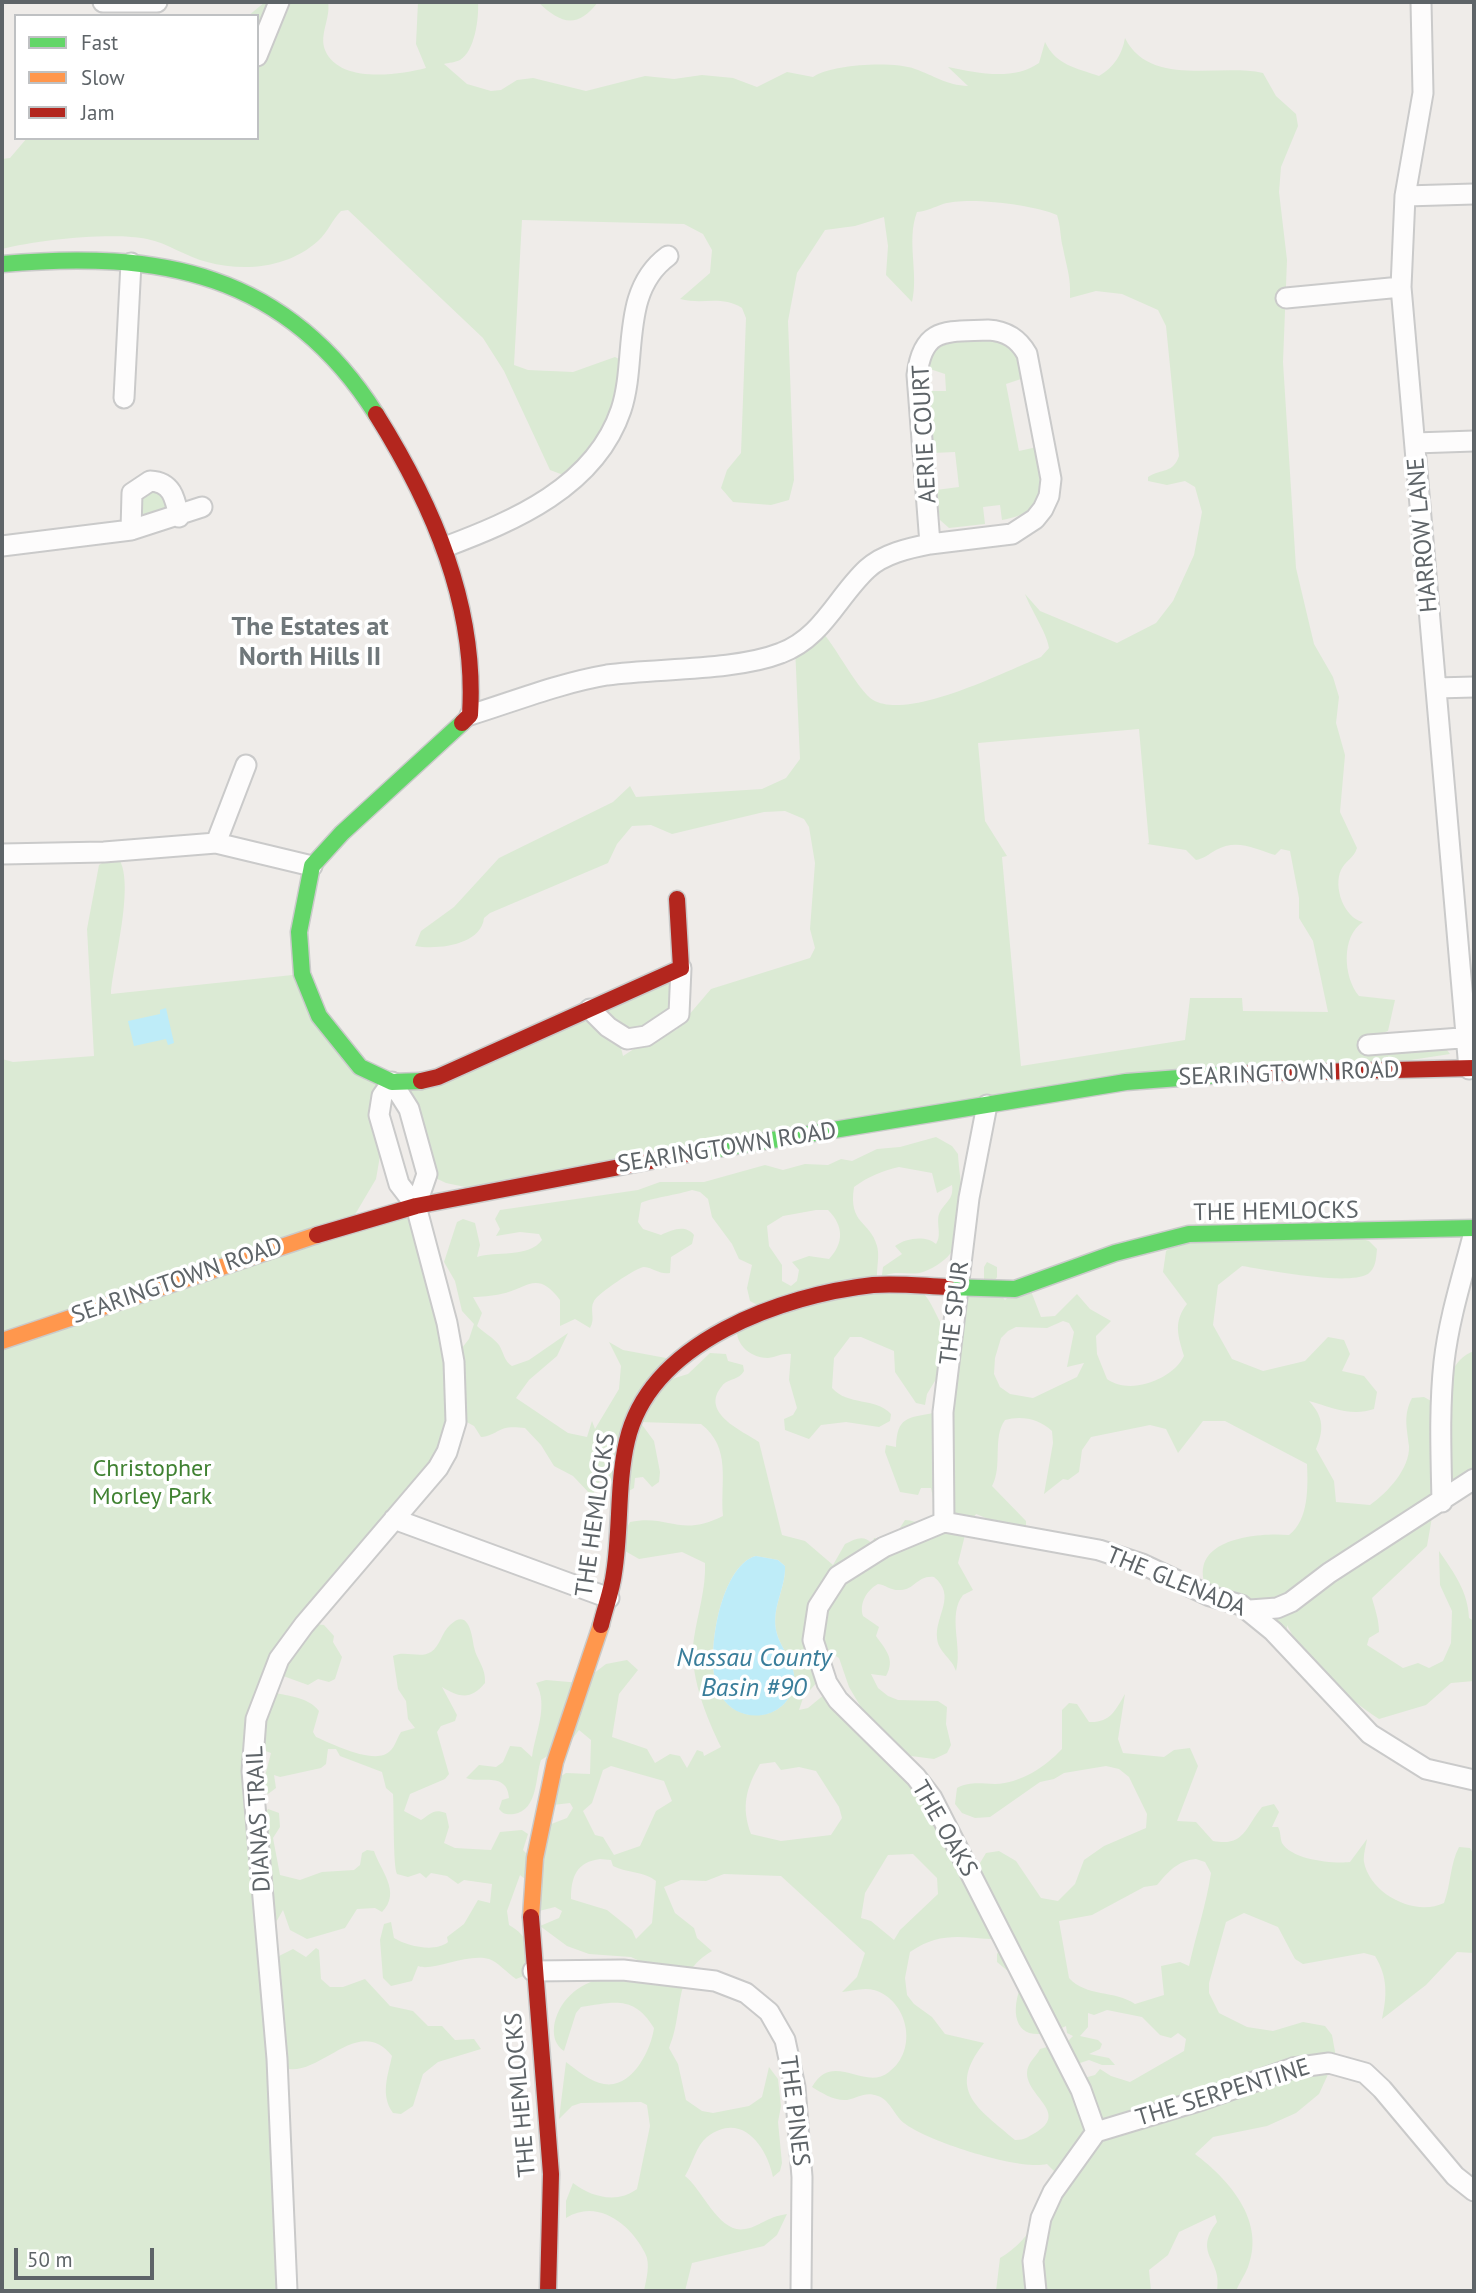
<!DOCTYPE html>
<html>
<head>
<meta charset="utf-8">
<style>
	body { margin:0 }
	#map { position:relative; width:1476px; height:2293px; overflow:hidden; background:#efece9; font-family:"PT Sans",sans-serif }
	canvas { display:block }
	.frame { position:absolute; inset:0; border:4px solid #5e6468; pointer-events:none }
	.legend { position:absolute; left:14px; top:14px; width:245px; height:126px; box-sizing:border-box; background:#fff; border:2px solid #bfc1c3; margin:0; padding:9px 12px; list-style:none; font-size:21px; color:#5e6468 }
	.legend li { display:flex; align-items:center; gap:14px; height:35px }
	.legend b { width:35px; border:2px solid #bfc1c3 }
	.scale { position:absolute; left:14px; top:2248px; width:140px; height:32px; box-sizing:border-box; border:4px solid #5e6468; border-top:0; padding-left:9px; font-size:21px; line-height:24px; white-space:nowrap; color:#5e6468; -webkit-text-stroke:5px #fff; paint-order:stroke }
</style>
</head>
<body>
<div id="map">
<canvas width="1476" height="2293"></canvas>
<div class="frame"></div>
<ul class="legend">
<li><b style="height:9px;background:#63d668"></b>Fast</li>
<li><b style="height:9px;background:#ff974d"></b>Slow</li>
<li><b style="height:9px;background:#b3261e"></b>Jam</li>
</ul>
<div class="scale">50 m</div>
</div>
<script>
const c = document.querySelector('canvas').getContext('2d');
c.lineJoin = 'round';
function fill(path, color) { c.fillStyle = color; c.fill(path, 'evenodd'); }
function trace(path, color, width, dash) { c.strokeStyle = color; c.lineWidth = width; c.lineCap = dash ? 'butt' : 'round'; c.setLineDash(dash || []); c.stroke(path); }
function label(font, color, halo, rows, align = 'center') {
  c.font = font + ' "PT Sans",sans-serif'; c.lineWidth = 7; c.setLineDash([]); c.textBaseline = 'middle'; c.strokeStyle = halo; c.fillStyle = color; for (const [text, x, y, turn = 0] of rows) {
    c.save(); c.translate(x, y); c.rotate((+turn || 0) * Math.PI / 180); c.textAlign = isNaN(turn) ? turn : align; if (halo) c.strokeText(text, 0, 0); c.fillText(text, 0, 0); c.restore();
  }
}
const green = new Path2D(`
	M265,2H328C331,18 319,34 325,50C339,84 399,75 426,68L416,44L418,2H478C479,18 475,51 460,60C456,62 448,63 444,64L467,84L491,91L501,90L517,80L533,78L586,91L645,76L674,79L702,75L733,78L757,87L787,72L813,77C832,64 893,61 915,69C935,76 946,85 968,86L948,67C978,73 1013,81 1039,63L1045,42C1056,65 1076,68 1099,76C1114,67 1122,55 1125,38C1150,88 1218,63 1263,73L1276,96L1296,114L1298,126L1281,167L1279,192L1287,260L1283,362L1296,568L1314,644L1333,677L1339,697L1336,723L1345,755L1340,812L1357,848C1354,858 1345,861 1341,870C1333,887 1344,918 1363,922C1341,936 1343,977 1359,996L1395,1000L1388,1031L1366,1039L1367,1044L1362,1051L1447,1050L1450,1054L1346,1070L1209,1075L1126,1082L623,1165L501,1188H470L446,1183L427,1174L407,1103L392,1083L375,1114L381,1150L376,1179L350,1223L416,1206L424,1236L436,1264L437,1277L449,1300L454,1358L469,1339L474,1324L462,1311L455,1281L444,1262L457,1222L463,1219L475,1223L480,1245L477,1257C495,1251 529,1258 542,1240L539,1234L520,1232L496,1236L500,1229L495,1219L500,1210L638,1190L660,1182H704L765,1165L783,1170L805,1164L828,1165L841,1159L852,1161L877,1149L900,1147L936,1137L952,1146L958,1154C960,1196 980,1251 923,1272C911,1276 898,1270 886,1275C923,1285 925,1291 941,1324L950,1308L963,1296L969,1281L984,1285V1267L987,1262L997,1267V1277L992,1285L1005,1300L1017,1288L1031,1291L1041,1317L1055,1316L1077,1294L1090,1309L1111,1321L1096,1336L1097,1354L1107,1379C1130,1396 1173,1379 1184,1356C1178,1336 1173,1322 1187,1304L1163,1272L1166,1251L1189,1234L1259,1231L1340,1233L1369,1241L1377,1249C1376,1259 1376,1268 1368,1274C1347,1286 1268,1270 1242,1266L1218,1285L1213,1325L1232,1359L1263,1371L1305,1361L1328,1337L1344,1340L1350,1354L1342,1371L1364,1376L1377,1392L1374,1409C1351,1417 1331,1407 1309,1401C1324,1417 1324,1430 1316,1449L1334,1481L1336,1502L1370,1505C1387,1493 1410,1469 1409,1446C1407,1428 1403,1415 1412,1398L1424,1397L1440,1406C1447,1385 1451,1359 1474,1351V1478C1463,1482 1452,1480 1442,1484L1435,1500L1427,1546L1372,1598C1375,1609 1379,1620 1379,1632L1369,1638L1367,1645L1403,1668L1418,1663L1429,1668L1443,1661L1451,1643L1452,1611L1440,1585L1439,1551C1454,1573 1468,1591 1469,1618L1474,1621V1681L1451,1683L1426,1705L1379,1719C1341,1693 1308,1668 1287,1625L1286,1645L1250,1610L1210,1596C1180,1541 1252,1532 1289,1535C1309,1520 1308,1487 1307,1464L1225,1421H1203L1178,1453L1166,1429L1150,1425L1091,1437L1082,1450L1079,1472L1068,1480L1063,1479L1044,1494L1053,1443L1052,1431C1040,1419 1021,1415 1005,1420C992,1438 1003,1466 992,1486L1026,1521V1527L1003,1525L976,1514L967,1527L958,1563L973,1590L963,1595C947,1615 963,1648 956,1671C952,1658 938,1652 937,1638C935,1615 957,1596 934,1577C918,1575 914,1590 901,1590C891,1591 886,1585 878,1584C867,1590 859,1603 863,1616L879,1627L876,1636C885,1649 896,1659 886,1676L871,1674L878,1688L888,1696L898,1700L938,1701L947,1707L946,1724L951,1745L947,1753L934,1759L911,1756L912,1767L982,1883L980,1863L986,1853L999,1851L1016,1861L1041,1898L1058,1901L1075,1884L1084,1860L1104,1846L1146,1828L1147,1814L1129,1777L1119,1769L1106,1766L1064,1773L1054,1779L1040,1782L990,1817L975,1818L962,1813L955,1804L957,1788C971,1781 981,1784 995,1784C1021,1783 1045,1767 1062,1749V1710L1069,1703L1077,1704L1089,1722C1110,1723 1115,1711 1125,1694L1118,1739L1123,1753L1164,1757L1174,1750L1190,1748L1198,1766L1177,1821L1196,1822L1213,1841C1244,1847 1245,1828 1262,1807L1274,1804L1279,1812L1272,1827H1278C1281,1832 1280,1838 1282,1843C1292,1860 1333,1864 1350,1862L1367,1839C1366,1846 1363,1855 1364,1862C1370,1894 1415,1917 1444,1903C1451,1884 1450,1864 1459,1847L1470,1848L1474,1855V1953L1457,1952L1426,1985L1382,2019C1387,1996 1388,1977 1375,1956L1364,1953L1303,1964L1295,1959L1278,1927L1244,1913L1226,1922L1209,1983V1993L1219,2013L1247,2027L1273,2031L1303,2022L1325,2026L1332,2035L1336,2057L1319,2094L1296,2113L1267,2126L1213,2137L1195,2154C1228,2179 1266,2220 1248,2267C1245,2275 1239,2283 1236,2291H1217C1223,2259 1192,2255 1217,2222L1215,2215L1179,2232L1168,2255L1149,2270L1151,2291H996L1000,2258C1034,2238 1043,2208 1054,2171L1047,2164C1019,2171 927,2141 904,2123C894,2115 890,2100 878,2096C865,2091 858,2098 847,2100C834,2101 822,2093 812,2087C833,2050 864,2092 889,2072C919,2050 908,2000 874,1990C864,1987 852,1991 842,1992L857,1977L865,1953L781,1876L724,1874L706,1881L681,1880L664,1887L675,1913L694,1928L697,1938L712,1951C671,1975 685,2011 669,2048L678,2064L686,2100L702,2111L713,2113L749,2106L762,2097L769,2067L778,2079L781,2106L778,2122L782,2163L780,2171L773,2177C767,2147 742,2110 707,2137C696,2146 693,2163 685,2176C703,2190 719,2234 745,2229C759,2227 766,2217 787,2214L777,2235L764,2246L692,2263L685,2291H644C646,2280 651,2264 645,2253C631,2225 598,2198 566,2218V2201L573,2183C591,2197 617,2204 637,2189L650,2126L647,2105L641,2102L581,2103L572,2106L559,2119L566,2062C577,2070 590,2082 604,2084C632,2089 651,2050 654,2028C634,1995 614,2002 581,2007L576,2013L564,2051C556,2046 553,2037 554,2027C557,2003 578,1982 603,1979C612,1977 622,1981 631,1979L646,1964L631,1957L589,1954L567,1946L540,1926L559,1918L562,1911L555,1907L531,1913L530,1899L525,1893L531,1891L530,1883L520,1875L507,1911L509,1925C527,1935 539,1955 529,1974L516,1979C507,1973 498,1962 489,1959C466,1953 432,1972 418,1966L412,1981L391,1986L383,1978L380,1940L384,1924L391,1922L394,1938C407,1946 435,1953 448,1942L447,1937L464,1924L478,1900L490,1903L492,1884L464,1880L458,1884L447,1876L431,1873L426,1878L420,1873L408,1877L397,1874C393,1867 394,1807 393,1794L386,1788L382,1772L340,1756L336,1749H328L326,1764L321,1768L280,1777L274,1775L276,1788L268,1794L262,1788L271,1753L260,1749L253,1762L257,1822L268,1809L279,1813L280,1827L273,1838L280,1875L300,1880L322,1872L354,1870L360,1865L362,1853L367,1850L374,1851C380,1870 402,1892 382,1912L375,1908L357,1909L345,1928L307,1939L290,1930L283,1910L267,1938L269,1961L293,1949L306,1957L316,1948L319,1950L321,1979L330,1987H343L365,1979L390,2006L413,2011L428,2026H442L455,2040L474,2039L481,2049L438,2062L423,2074L413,2106L401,2114L393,2113C380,2095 388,2075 392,2056C358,2013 320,2079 284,2068L277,2061L287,2291H2V1059L13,1062L94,1056L87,929L99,865L111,857L119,859C135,885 113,963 111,994L302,974C317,1011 345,1071 389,1081C405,1085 422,1080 438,1077L572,1022C596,1018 619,1031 623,1056L654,1036L676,1030L711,989L810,958L815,948L810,929L815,863L809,827L804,819L785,811L764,812L672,834L651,825L632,826L617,844L608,863L490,913L484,918C481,945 438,950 415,946L421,931L454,907L499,858L613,802L630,786L636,797L762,789L786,778L800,759L795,647L819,628C835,645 859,692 873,700C909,721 1006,671 1041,657L1049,648C1047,633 1031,610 1025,594L1040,611L1117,643L1156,623L1173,601L1194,555L1202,512L1195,487L1185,481L1167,485L1148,481V477C1162,468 1173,474 1179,456L1166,326L1158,310L1122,294L1096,291L1070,298C1071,277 1067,269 1063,248C1060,237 1061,227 1057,215C1035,205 967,196 943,204C934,207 928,211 917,212C906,241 919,273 912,302L886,275L888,246L884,217L855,226L825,230L797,273L788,321L794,480L789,500L771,505L733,502L721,488L727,470L741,453L746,318L742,308C721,295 703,305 680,299L710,273L712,250L703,234L684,224L522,220L514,365L528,370L573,372L615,357L621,360C623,375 625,390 622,404C617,430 592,469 566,476L550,470L504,371L483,338L348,210L341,211C332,220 328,232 318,241C288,268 245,272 207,262C186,257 168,243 147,239C111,232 38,240 2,249V159L10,158L27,138H257V16H248ZM1139,729L1149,843L1147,844L1186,850L1196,860C1203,859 1209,854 1216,850C1236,838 1256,849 1275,855L1281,849L1290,851L1299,898V918L1313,941L1328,1012L1243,1011L1242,998H1190L1185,1040L1021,1066L1002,857L1007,856L985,821L978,743ZM899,1167L932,1173L937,1193L952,1185C954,1198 947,1201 941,1210C934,1220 943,1234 936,1244C926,1235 906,1238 895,1246L902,1254L883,1267L880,1289C873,1276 881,1260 877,1246C870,1220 848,1225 854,1187C869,1176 882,1171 899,1167ZM692,1190L700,1192L708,1199L712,1217L732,1244L739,1259L752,1265L747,1288L750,1301L759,1306L750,1316L743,1315C727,1335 745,1358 768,1358C777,1357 782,1353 791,1354L789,1380L797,1408L793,1415L784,1419L785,1430L809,1439L821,1425L846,1422L879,1427L890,1421L891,1414C875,1397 848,1406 832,1388L834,1358L850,1337H861L894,1351L895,1372L916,1403L925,1405L927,1394L938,1376L948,1373L955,1378C957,1393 956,1412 942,1421L933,1413C907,1418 897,1417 896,1447L886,1445L885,1452L900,1492L918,1495L921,1488H931L936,1512L948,1530C932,1535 921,1520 905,1520L896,1534L887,1540L874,1538L872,1544C864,1534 855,1539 845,1544L833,1565L805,1541L782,1535L759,1442C743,1431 699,1413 722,1386C728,1378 738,1381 744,1371L743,1365L728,1361L726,1354L710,1353L688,1374L649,1386L647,1400L638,1402L643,1385C656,1377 666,1374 666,1358L623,1350L609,1342L621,1366L619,1389L595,1429L592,1421L587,1437L568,1433L516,1398L529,1380L557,1356L568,1333L529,1360L512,1366C504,1361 504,1353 499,1345C493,1337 484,1333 477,1326L482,1313L473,1297C481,1297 492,1296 501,1294C527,1289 537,1269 560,1300V1326L575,1319L590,1328C596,1318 589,1310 594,1301C597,1294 637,1267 644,1267C654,1268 660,1275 670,1273L671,1257L692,1244L694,1235C685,1224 672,1230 661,1235L643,1229L638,1222L641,1203C647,1199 681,1194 692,1190ZM816,1210H828C844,1226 844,1243 829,1259L809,1256L792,1262L799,1270L797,1281L791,1286L782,1281V1265L769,1246L767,1226L783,1216ZM1063,1321L1069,1323L1074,1332L1067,1367L1084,1363L1077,1377L1033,1398L1010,1394L1000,1387L994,1374L995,1358L1001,1338L1008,1331L1016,1327L1047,1328ZM456,1383L462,1393L463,1420L474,1426L481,1437C500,1435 496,1424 525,1428L541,1445L554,1466L573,1476L592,1496L600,1480L607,1479L629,1491L634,1488L635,1478L643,1477L652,1487L659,1482L660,1472L654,1441L640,1422L701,1424C732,1448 720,1481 723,1516C679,1538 670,1514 630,1522L622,1537L625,1551L639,1559L682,1552L705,1563C706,1589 698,1612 694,1638C688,1672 706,1717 721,1747L704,1756L703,1752L697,1750L687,1768L680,1756L670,1754L655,1763L647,1749L612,1737L619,1694L638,1670L627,1660L606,1664L581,1683L546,1680L536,1683C549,1706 535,1733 532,1757L521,1747L510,1746L503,1762L496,1767L479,1765L466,1778C480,1784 507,1771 509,1798L502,1800L499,1809C503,1814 507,1815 514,1814C538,1810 535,1778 541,1760L570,1742L579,1730L591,1740L590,1774L566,1773L543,1787L542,1796L553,1805L570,1803L573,1808L567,1818L546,1826L538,1850L530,1857L523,1850L528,1834L522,1830L500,1832L491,1850L455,1848L444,1843L449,1827L446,1813C433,1808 431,1814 421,1820L404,1811L410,1794L445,1779L449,1774L437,1732L441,1726L455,1721L457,1715L442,1687C460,1698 471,1700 485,1683C486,1667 477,1661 474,1647C472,1636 469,1607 450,1625C442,1632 440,1646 431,1652C420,1659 405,1650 393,1656L398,1689L406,1701L408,1719L415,1728L401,1732C397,1738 395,1747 390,1751C376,1766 332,1744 316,1737L313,1732L319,1711C307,1696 289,1697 273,1692L277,1682L267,1686L282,1655L284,1661L275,1673L308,1685L318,1679L329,1682L335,1679L342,1657L333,1642L334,1636L324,1625L305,1623L438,1468C455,1442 456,1414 456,1383ZM756,1556L778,1560L785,1566C786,1589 770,1609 777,1634C782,1651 797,1665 794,1684C787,1721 739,1725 721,1696C702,1667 719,1565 756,1556ZM823,1629V1648L839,1658L849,1687L862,1709L825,1694L808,1708L799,1710L803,1698L819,1680L814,1633ZM775,1762L781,1770L799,1767L816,1771L839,1807L842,1818L831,1835L781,1841L751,1834C741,1807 746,1788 760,1764ZM611,1766L664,1781L672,1801L656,1811L640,1846L614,1855L603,1837L595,1835L583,1811L592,1803L603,1770ZM913,1854L937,1878L938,1894L900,1930L894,1940L871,1921L861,1918L865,1893L888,1855ZM600,1859L611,1860L613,1866C627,1873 644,1871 656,1881L652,1923L636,1939L632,1930L607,1910L571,1899C571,1876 577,1862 600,1859ZM1196,1859L1205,1862L1211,1873C1206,1906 1196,1934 1189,1966L1180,1962L1161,1966L1164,1995L1135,2004C1115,1990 1086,1997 1069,1978L1059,1921L1092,1915L1144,1887L1157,1885C1169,1871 1177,1861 1196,1859ZM999,1930L1010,1931L997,1954V1962L1009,1972L1025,1976C1005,2017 1017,2050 1066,2026L1067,2033L1073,2036L1068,2041L1040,2049C1036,2057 1027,2063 1027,2073C1027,2097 1070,2113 1035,2133C1027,2137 1026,2140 1015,2140C978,2108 946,2091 984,2043L945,2034L932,2017L914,2004L907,1995L905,1978L910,1952C939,1932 959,1937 991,1939L997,1937ZM1107,2010L1142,2017L1160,2035L1171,2038L1178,2033L1186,2039L1184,2051L1130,2082L1111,2076L1100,2069L1095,2075L1084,2078L1079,2073L1080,2063L1089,2060L1102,2065H1115L1109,2058L1089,2054L1100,2049L1102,2044L1098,2040L1080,2036L1088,2027V2013L1094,2015Z
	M538,2H598C577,30 560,23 538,2Z
	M978,337L1007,343L1021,361L1024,378L1006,384L1019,451L1037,447C1042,485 1049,512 1002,520L1000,505L983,507L985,524L949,528L940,520L936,490L959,487L955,452L932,453L927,391H946L945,374L927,368L930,356L941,342Z
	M156,483L177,515L134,526V495Z
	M677,974V1003L632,1036L595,1009Z`);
const water = new Path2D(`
	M166,1008L174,1043L168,1045L166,1039L134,1046L128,1021L160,1014V1010Z
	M756,1556L778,1560L785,1566C786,1589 770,1609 777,1634C782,1651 797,1665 794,1684C787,1721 739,1726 721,1696C702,1667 719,1565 756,1556Z`);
const street = new Path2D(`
	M103,2H157
	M1421,2L1423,93L1405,196L1401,287L1469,1069
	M257,56L279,2
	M1405,196L1474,194
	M1286,298L1401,287
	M988,330C1006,331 1018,338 1027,354L1051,479L1049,496L1043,509L1035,519L1012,534L930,544L917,375C923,326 947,332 988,330Z
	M124,398L131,263
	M1415,443L1474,441
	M131,530L132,493L150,481C172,482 175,498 179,517
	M2,546L131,530L202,507
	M445,547C514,521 595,487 621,410C638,359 619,292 668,256
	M1436,688L1474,687
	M470,715C515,701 560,683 607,675C658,668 735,671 781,653C822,638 837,597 867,569C883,554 909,548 930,544
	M216,843L246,765
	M2,854L104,852L216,843L312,866
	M590,1009L608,1027L627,1039L646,1036L679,1014L681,968
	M1368,1045L1474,1037
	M1442,1502C1441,1455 1439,1409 1444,1362C1449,1318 1463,1275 1474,1232
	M394,1519L609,1598
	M944,1522L943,1412L969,1198L987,1105
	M1250,1610L1277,1608L1291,1602L1329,1573L1474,1479
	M533,1971L623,1970L715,1981L746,1993L769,2012L785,2040L795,2087L802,2177L801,2291
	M1096,2132L1081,2090L932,1798L916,1777L838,1700L827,1683L813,1640L818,1607L838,1576L884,1547L944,1522L1099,1550L1142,1564L1210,1596L1241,1605L1273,1631L1370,1734L1426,1769L1474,1780
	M287,2291L277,2059L252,1771L256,1719L279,1659L304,1625L438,1468L447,1452L456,1422L454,1362L447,1323L416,1206L399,1184L379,1115L382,1096L392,1082L409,1109L427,1174L416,1206
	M1036,2291L1033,2261L1041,2218L1053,2192L1096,2132L1202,2100L1293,2068L1329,2063L1365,2073L1382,2089L1455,2176L1474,2191`);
const fast = new Path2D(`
	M2,264C159,250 286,272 376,414
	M421,1081L392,1082L360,1067L319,1016L302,974L299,932L312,866L342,833L462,723
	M693,1153L1126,1082L1233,1074
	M947,1287L1015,1289L1115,1253L1189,1234L1474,1228`);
const slow = new Path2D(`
	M2,1341L317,1235
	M531,1917L535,1858L555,1762L601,1625`);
const jam = new Path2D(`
	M376,414C433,505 477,606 470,715L462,723
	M1233,1074L1474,1068
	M421,1081L438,1077L681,968L677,899
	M317,1235L416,1206L693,1153
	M601,1625C605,1608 612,1590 614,1573C621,1530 617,1483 627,1441C650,1341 783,1295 873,1285C897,1283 923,1286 947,1287
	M531,1917L551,2174L548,2291`);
const streetNames = [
	["AERIE COURT",925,434,-93],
	["HARROW LANE",1423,535,-95],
	["SEARINGTOWN ROAD",1289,1074,-2],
	["SEARINGTOWN ROAD",727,1148,-9],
	["THE HEMLOCKS",1276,1212,-1],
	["SEARINGTOWN ROAD",177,1281,-19],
	["THE SPUR",955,1313,-83],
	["THE HEMLOCKS",596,1515,-82],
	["THE GLENADA",1176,1582,22],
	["DIANAS TRAIL",259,1819,-93],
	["THE OAKS",944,1829,60],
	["THE SERPENTINE",1223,2093,-17],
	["THE HEMLOCKS",521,2095,-95],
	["THE PINES",794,2111,83]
];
const parkNames = [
	["Christopher",152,1469],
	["Morley Park",152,1497]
];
const neighbourhoodNames = [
	["The Estates at",310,628],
	["North Hills II",310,658]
];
const waterNames = [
	["Nassau County",754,1659],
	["Basin #90",754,1689]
];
fill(green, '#dbead4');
fill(water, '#beecf8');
trace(street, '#cacaca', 23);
trace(fast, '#cacaca', 19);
trace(slow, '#cacaca', 19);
trace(jam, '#cacaca', 19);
trace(street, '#fdfcfc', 19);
trace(fast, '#63d668', 16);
trace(slow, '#ff974d', 16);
trace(jam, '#b3261e', 16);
label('24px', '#5e6468', '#fff', streetNames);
label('24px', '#408232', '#fff', parkNames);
label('bold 26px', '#6f777a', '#fff', neighbourhoodNames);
label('italic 26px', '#397d9a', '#fff', waterNames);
</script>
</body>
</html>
